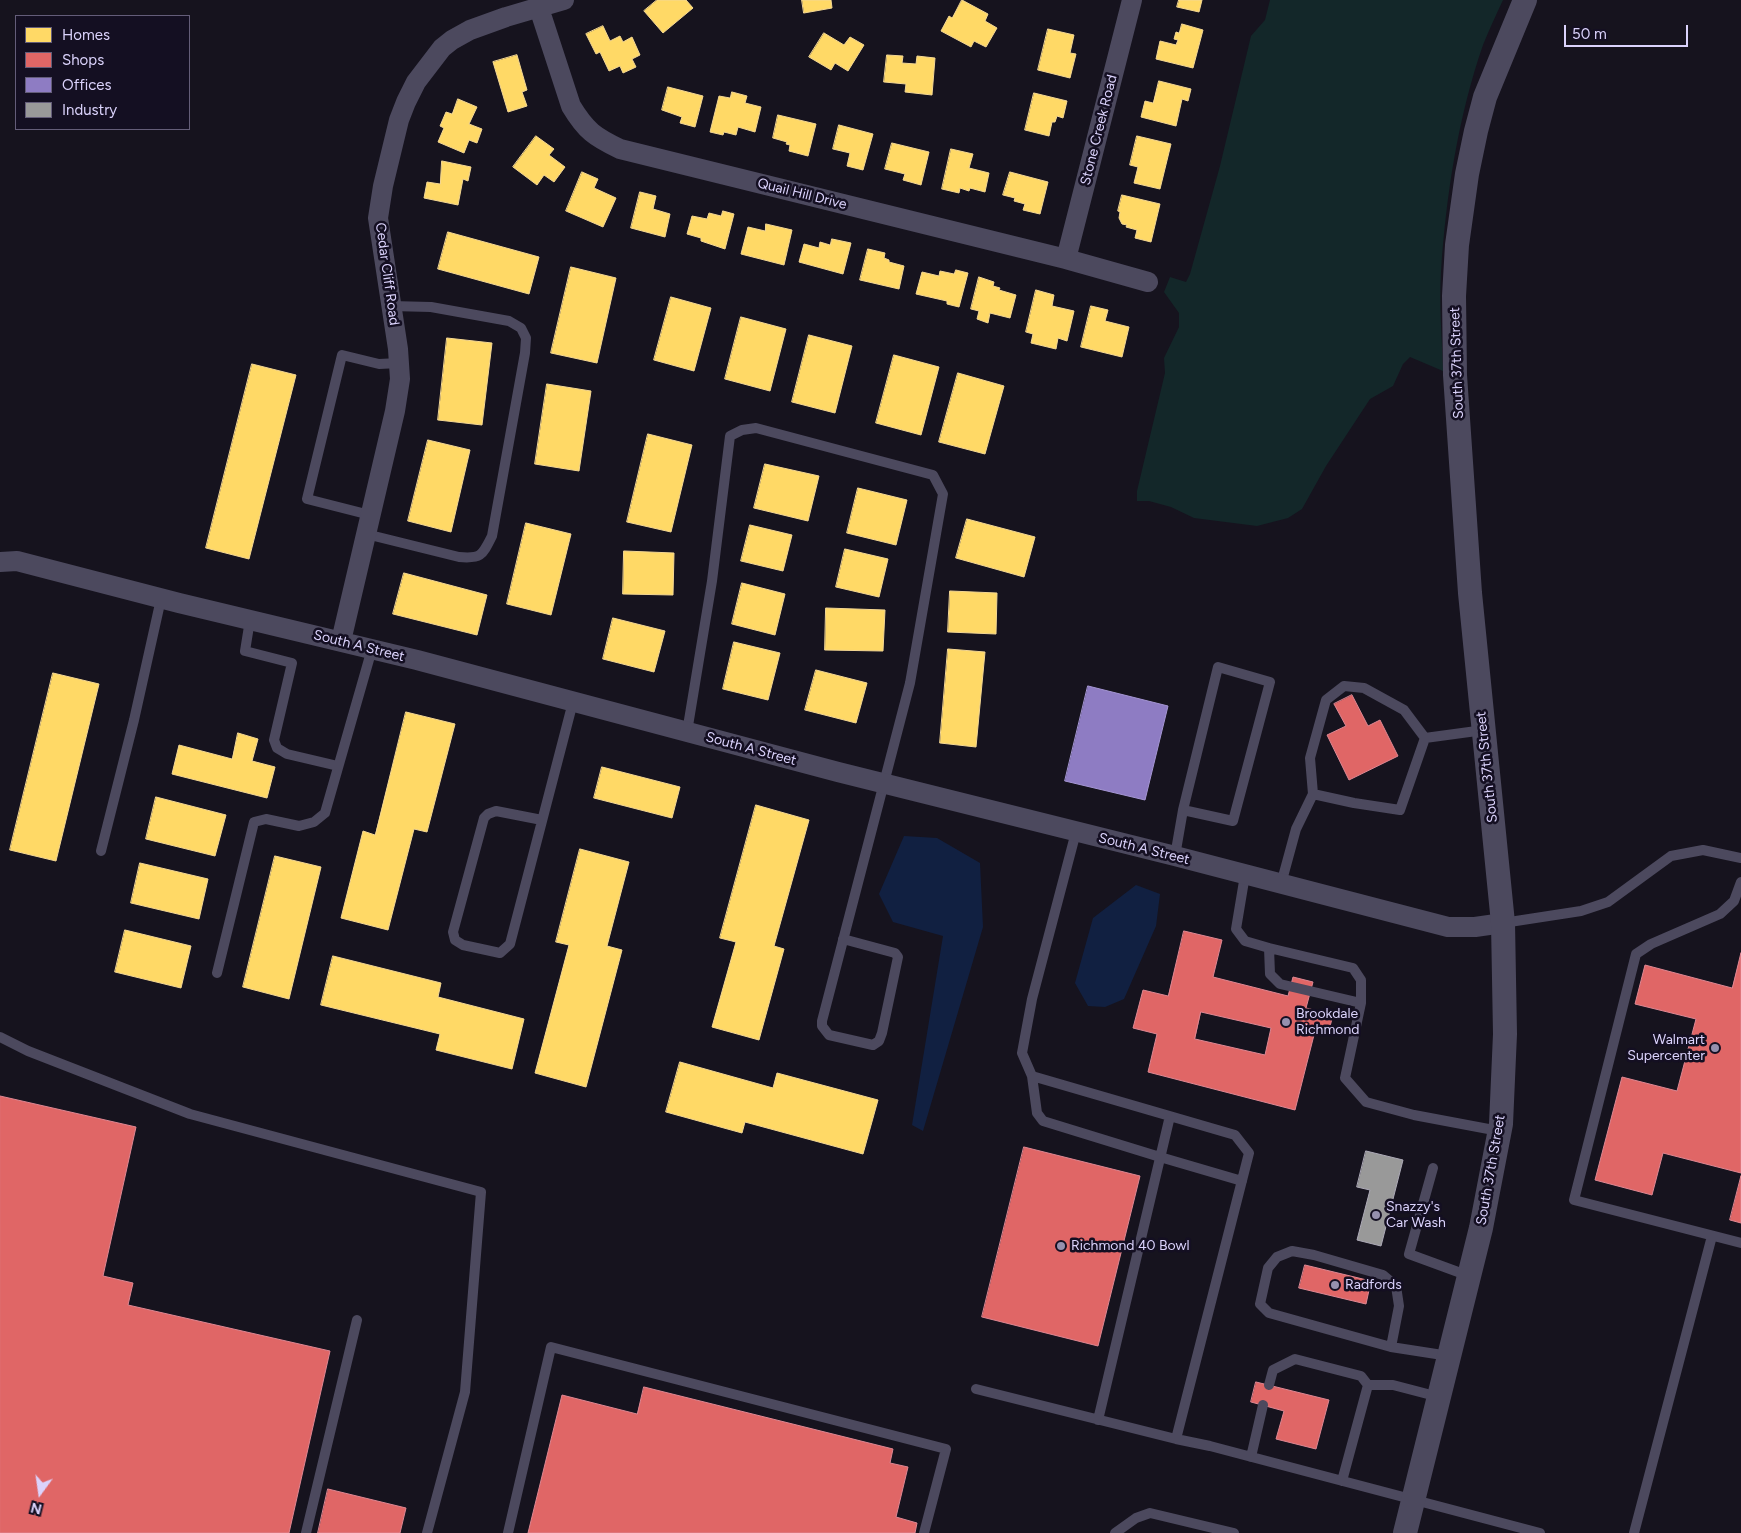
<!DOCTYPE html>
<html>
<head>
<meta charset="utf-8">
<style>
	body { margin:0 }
	#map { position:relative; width:1741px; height:1533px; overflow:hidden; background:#16131e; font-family:Figtree,sans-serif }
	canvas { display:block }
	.legend { position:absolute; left:15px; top:15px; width:175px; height:115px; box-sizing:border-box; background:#140f22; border:1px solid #645d79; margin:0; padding:6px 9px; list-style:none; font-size:15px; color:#dbd3fc }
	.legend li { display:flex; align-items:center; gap:10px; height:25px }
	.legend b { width:25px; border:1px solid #645d79 }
	.north { position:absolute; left:15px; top:1468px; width:50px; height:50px; -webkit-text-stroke:4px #140f22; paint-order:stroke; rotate:194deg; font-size:14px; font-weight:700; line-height:20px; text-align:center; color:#dbd3fc }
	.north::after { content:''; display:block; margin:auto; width:18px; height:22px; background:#dbd3fc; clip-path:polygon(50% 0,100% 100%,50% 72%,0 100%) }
	.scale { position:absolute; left:1564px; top:25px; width:124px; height:22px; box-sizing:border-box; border:2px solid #dbd3fc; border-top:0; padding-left:6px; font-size:15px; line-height:18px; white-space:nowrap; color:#dbd3fc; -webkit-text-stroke:4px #140f22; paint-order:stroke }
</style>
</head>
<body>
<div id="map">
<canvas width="1741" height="1533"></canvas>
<ul class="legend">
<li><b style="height:14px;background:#ffd966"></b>Homes</li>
<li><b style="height:14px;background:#e06666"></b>Shops</li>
<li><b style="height:14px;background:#8e7cc3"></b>Offices</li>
<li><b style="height:14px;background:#999"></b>Industry</li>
</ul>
<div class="north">N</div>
<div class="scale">50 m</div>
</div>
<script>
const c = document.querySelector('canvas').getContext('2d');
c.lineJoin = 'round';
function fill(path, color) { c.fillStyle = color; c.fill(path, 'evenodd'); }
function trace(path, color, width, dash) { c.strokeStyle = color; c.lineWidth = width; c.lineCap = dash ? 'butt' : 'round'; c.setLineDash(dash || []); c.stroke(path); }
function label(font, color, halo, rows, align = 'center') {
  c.font = font + ' Figtree,sans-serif'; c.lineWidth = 5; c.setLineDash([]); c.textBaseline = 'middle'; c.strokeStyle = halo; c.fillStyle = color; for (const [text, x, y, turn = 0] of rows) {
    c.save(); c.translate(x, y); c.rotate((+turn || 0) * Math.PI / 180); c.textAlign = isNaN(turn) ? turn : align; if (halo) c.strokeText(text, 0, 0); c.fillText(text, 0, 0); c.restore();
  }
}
const green = new Path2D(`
	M1270,0H1503C1496,15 1489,30 1483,45C1458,117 1446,196 1441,272C1439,305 1442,338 1443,371L1410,357L1403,364L1393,386L1370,399L1326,466L1302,509L1288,518L1257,526L1194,518L1171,507L1149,501H1137V491L1165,373L1164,358L1179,327V313L1164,292L1170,277L1186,282L1190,274L1220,166L1251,36L1265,20Z`);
const water = new Path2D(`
	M904,836L937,838L980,863L983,927L923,1131L912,1125L943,936L893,922L879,894Z
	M1136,885L1160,894L1156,926L1124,999L1105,1007L1088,1006L1075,983L1093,918Z`);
const homes = new Path2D(`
	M657,0H686L693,8L663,33L644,11Z
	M802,0H831L832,8L804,13Z
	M962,0L988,14L985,21L997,28L986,47L974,41L971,47L941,31L949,16L952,18Z
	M1179,0H1202L1199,12L1177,7Z
	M1182,24L1203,30L1193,68L1156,59L1160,41L1176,45L1178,40L1174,39L1176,32L1179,33Z
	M603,26L610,41L620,36L623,42L632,37L640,55L632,59L636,67L623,73L620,66L609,71L600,52L596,54L586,34Z
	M1048,29L1074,35L1070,53L1076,54L1070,78L1038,70Z
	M824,33L844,45L850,37L864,45L848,71L835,63L831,70L809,57Z
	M517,55L527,90L522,92L527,106L508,112L493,62Z
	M887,55L903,56L902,63L916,64L917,56L935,58L932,95L905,92L906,84L884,82Z
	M1159,81L1191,89L1188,101L1182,99L1176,126L1141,117L1145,101L1153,103Z
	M668,87L703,96L695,127L680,123L682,117L662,110Z
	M732,92L747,96L745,103L761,107L755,132L738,127L736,135L724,132L723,135L710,132L719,96L730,98Z
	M1034,93L1067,101L1063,118L1057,116L1055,122H1052L1049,136L1025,130Z
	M458,99L477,107L469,124L482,129L477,143L469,140L464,153L438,142L444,128L440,126L446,112L452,114Z
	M778,115L816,124L808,156L789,151L790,145L786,144L787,142L773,138Z
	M839,125L873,134L863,170L847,166L850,153L833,149Z
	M536,136L554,149L549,155L565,167L554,182L544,175L537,185L513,167Z
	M1137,136L1171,144L1160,189L1134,183L1138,167L1130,165Z
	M892,143L929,152L921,185L903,180L905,174L885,169Z
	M951,149L973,154L969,168L989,173L985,192L970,188L969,191L960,188L959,193L942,189Z
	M442,161L471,167L468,181L463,179L458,205L424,198L427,182L440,184Z
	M582,172L598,179L594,188L616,198L603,227L566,211Z
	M1010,172L1048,182L1040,214L1023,210L1025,204L1014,201L1015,198L1003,195Z
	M640,192L656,196L653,209L670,214L665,237L631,228Z
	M1122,195L1160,204L1151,242L1135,238L1137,230L1126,227L1127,225L1122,224L1119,218L1120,212L1118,211Z
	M723,211L734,214L725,249L701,241V238L687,234L692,216L707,219L709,213L721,216Z
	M766,224L792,230L784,265L741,254L748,227L765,231Z
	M448,232L539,257L529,294L438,269Z
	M832,239L851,243L843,274L799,262L804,244L819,248L820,242L830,245Z
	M868,249L885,253L884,258L889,260V262L904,266L899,289L860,280Z
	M571,267L616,278L597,363L551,353Z
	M956,270L968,273L959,307L947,304V301L916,294L922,272L939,276L940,271L954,274Z
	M979,277L994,282L993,286L1000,288L999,290L1016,295L1010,318L990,313L988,323L977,319L979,311L971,309Z
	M1036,290L1054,295L1052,306L1074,311L1067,341L1058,338L1056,349L1031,343L1033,334L1026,332Z
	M671,297L711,308L694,371L654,360Z
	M1091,306L1108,310L1105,321L1129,327L1122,357L1081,347Z
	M741,317L786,329L770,391L725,379Z
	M809,335L852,346L835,413L792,402Z
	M447,338L492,343L482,425L438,420Z
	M894,355L939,367L921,435L876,423Z
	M252,364L296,375L249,559L206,548Z
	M958,373L1004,386L985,454L939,442Z
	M547,384L591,391L579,471L535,464Z
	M648,434L692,445L671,532L627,522Z
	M428,440L470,450L451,532L408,521Z
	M765,464L819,476L808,521L754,508Z
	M858,488L907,500L896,545L847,533Z
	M967,519L1035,537L1024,577L956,558Z
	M526,523L571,534L551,615L507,604Z
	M750,525L792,535L783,571L741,561Z
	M845,549L888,559L879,597L836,587Z
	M624,551L674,553L673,595L623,594Z
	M404,573L487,595L477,635L393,614Z
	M742,583L785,594L775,635L732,624Z
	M950,591L997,593L996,634L948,632Z
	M826,608L885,610L883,651L825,650Z
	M613,618L665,631L654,672L603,659Z
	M734,642L780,653L768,700L723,689Z
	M948,649L985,652L976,747L940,743Z
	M816,670L867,683L856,723L805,710Z
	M53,673L99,684L56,861L10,850Z
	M406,712L455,724L427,832L414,829L388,930L341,918L363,831L375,835Z
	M238,733L258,739L252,761L275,767L267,798L172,774L179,745L232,759Z
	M602,767L680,787L672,818L594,798Z
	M156,797L226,815L215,856L146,839Z
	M756,805L809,820L774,946L784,949L759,1040L712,1027L736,942L720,938Z
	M580,849L629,862L607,946L622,950L586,1087L535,1073L569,945L556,942Z
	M275,856L321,867L289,999L243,987Z
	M140,863L208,879L199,919L131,903Z
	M125,930L191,946L181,988L115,972Z
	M333,956L441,983L438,997L524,1019L512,1069L436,1050L440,1034L321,1005Z
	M680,1062L773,1088L777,1073L878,1100L863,1154L745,1122L742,1133L666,1112Z`);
const shops = new Path2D(`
	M1352,695L1368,726L1380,720L1398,756L1349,780L1327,735L1346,726L1334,704Z
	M1184,931L1222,940L1213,977L1288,996L1293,977L1313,982L1306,1008L1333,1015L1328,1034L1315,1031L1295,1110L1148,1072L1157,1034L1133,1028L1143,990L1168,996ZM1201,1012L1271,1028L1265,1055L1195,1039Z
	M1741,953V1173L1663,1153L1652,1195L1595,1180L1622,1077L1677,1091L1696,1019L1635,1004L1645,965L1732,988Z
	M0,1096L136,1127L103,1276L133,1283L128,1305L330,1351L289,1533H0Z
	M1024,1147L1140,1176L1098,1346L982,1317Z
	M1741,1176V1223L1730,1220Z
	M1305,1265L1371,1281L1366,1304L1299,1288Z
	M1256,1382L1329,1400L1316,1449L1276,1439L1284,1411L1251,1402Z
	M644,1387L893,1449L890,1463L908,1467L896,1517L917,1523L915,1533H528L562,1395L637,1414Z
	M328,1489L406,1508L400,1533H318Z`);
const offices = new Path2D(`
	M1088,686L1168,706L1145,800L1065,781Z`);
const industry = new Path2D(`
	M1366,1151L1403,1160L1381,1246L1357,1240L1370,1190L1357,1187Z`);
const service = new Path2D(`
	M370,515L307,499L342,355L379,364L399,363
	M366,534L459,557C481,559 482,556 492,536L525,353L526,338L521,328L509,321L431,307L391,306
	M250,620L245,651L292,663L274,740L277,748L287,754L338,766
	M687,732L712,581L730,436L742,430L756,428L933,475L943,494L910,683L822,1021V1026L829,1035L873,1045L879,1041L882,1033L898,957L895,953L843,939
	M1313,794L1310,758L1326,700L1344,686L1364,688L1404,710L1425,738
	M542,820L496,811L488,814L484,818L453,932L455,940L463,945L500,953L510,944L573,702
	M1076,832L1032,999L1022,1053L1032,1076L1235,1135L1249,1153L1176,1439L1210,1446L1540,1533
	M101,851L134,720L161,599
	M1175,856L1183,810L1218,667L1270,682L1233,821L1183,810
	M1245,875L1236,929L1245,941L1269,948L1270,974L1280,984L1361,1003L1345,1078L1366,1102L1414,1115L1499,1131
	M1741,882L1734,901L1720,914L1651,944L1636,954L1574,1200L1741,1243
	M1281,884L1296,829L1313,794L1354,803L1400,810L1425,738L1484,730
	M1503,923L1581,911L1608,902L1671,856L1703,850L1741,858
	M1269,948L1353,968L1361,980V1003
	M217,973L254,822L266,819L299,826L314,822L325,813L372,649
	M0,1037L28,1051L190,1114L481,1192L465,1392L427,1533
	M1032,1076L1037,1113L1043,1121L1160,1157L1242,1181
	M1433,1168L1409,1254L1469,1276
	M1391,1347L1399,1306L1396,1286L1383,1275L1314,1255L1292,1251L1277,1257L1268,1268L1260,1304L1269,1313L1391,1347L1449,1356
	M1269,1385L1273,1370L1295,1359L1361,1376L1368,1385
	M1368,1385H1393L1439,1397
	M976,1389L1176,1439
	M1098,1420L1170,1116
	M1251,1457L1263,1405
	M1342,1481L1368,1385
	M306,1533L357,1320
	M508,1533L551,1347L946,1449L924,1533
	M1115,1533L1136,1518L1150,1513L1234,1533
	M1634,1533L1712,1236`);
const minor = new Path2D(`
	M539,8L571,106C586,131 595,137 620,149L1066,259L1148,282
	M1066,259L1132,0
	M0,562L17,561L179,603L417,660L838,772L1175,856L1448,927H1475L1503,923
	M341,641L395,411L400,379L398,349L378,218L383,186L399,120L406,102L416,82L442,48L452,40L470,30L506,17L564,0`);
const tertiary = new Path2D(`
	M1405,1533L1481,1228L1501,1124L1505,1034L1503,923L1470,593L1455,375L1454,296L1457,245L1467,174L1476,131L1485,97L1525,0`);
const markers = [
	[1286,1022,5,"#9690ae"],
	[1715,1048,5,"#9690ae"],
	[1376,1215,5,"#9690ae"],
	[1061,1246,5,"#9690ae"],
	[1335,1285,5,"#9690ae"]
];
const streetNames = [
	["Stone Creek Road",1099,130,-76],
	["Quail Hill Drive",802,194,14],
	["Cedar Cliff Road",387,274,82],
	["South 37th Street",1457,363,-92],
	["South A Street",359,646,14],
	["South A Street",751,749,15],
	["South 37th Street",1487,767,-96],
	["South A Street",1144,849,14],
	["South 37th Street",1491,1170,-80]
];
const poiNames = [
	["Brookdale",1296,1014],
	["Richmond",1296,1030],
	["Walmart",1705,1040,"right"],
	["Supercenter",1705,1056,"right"],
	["Snazzy's",1386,1207],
	["Car Wash",1386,1223],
	["Richmond 40 Bowl",1071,1246],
	["Radfords",1345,1285]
];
fill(green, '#132729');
fill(water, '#112041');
fill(homes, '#ffd966');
trace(homes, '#f4d793', 1);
fill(shops, '#e06666');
trace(shops, '#de8793', 1);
fill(offices, '#8e7cc3');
trace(offices, '#a596d4', 1);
fill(industry, '#999');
trace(industry, '#adaab7', 1);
trace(service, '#4c495e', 10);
trace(minor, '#4c495e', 20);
trace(tertiary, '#4c495e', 24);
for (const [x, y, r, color] of markers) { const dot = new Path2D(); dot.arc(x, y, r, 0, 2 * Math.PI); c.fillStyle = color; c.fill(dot); trace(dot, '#140f22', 2); }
label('14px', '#dbd3fc', '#140f22', streetNames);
label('14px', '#dbd3fc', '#140f22', poiNames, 'left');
</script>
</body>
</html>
